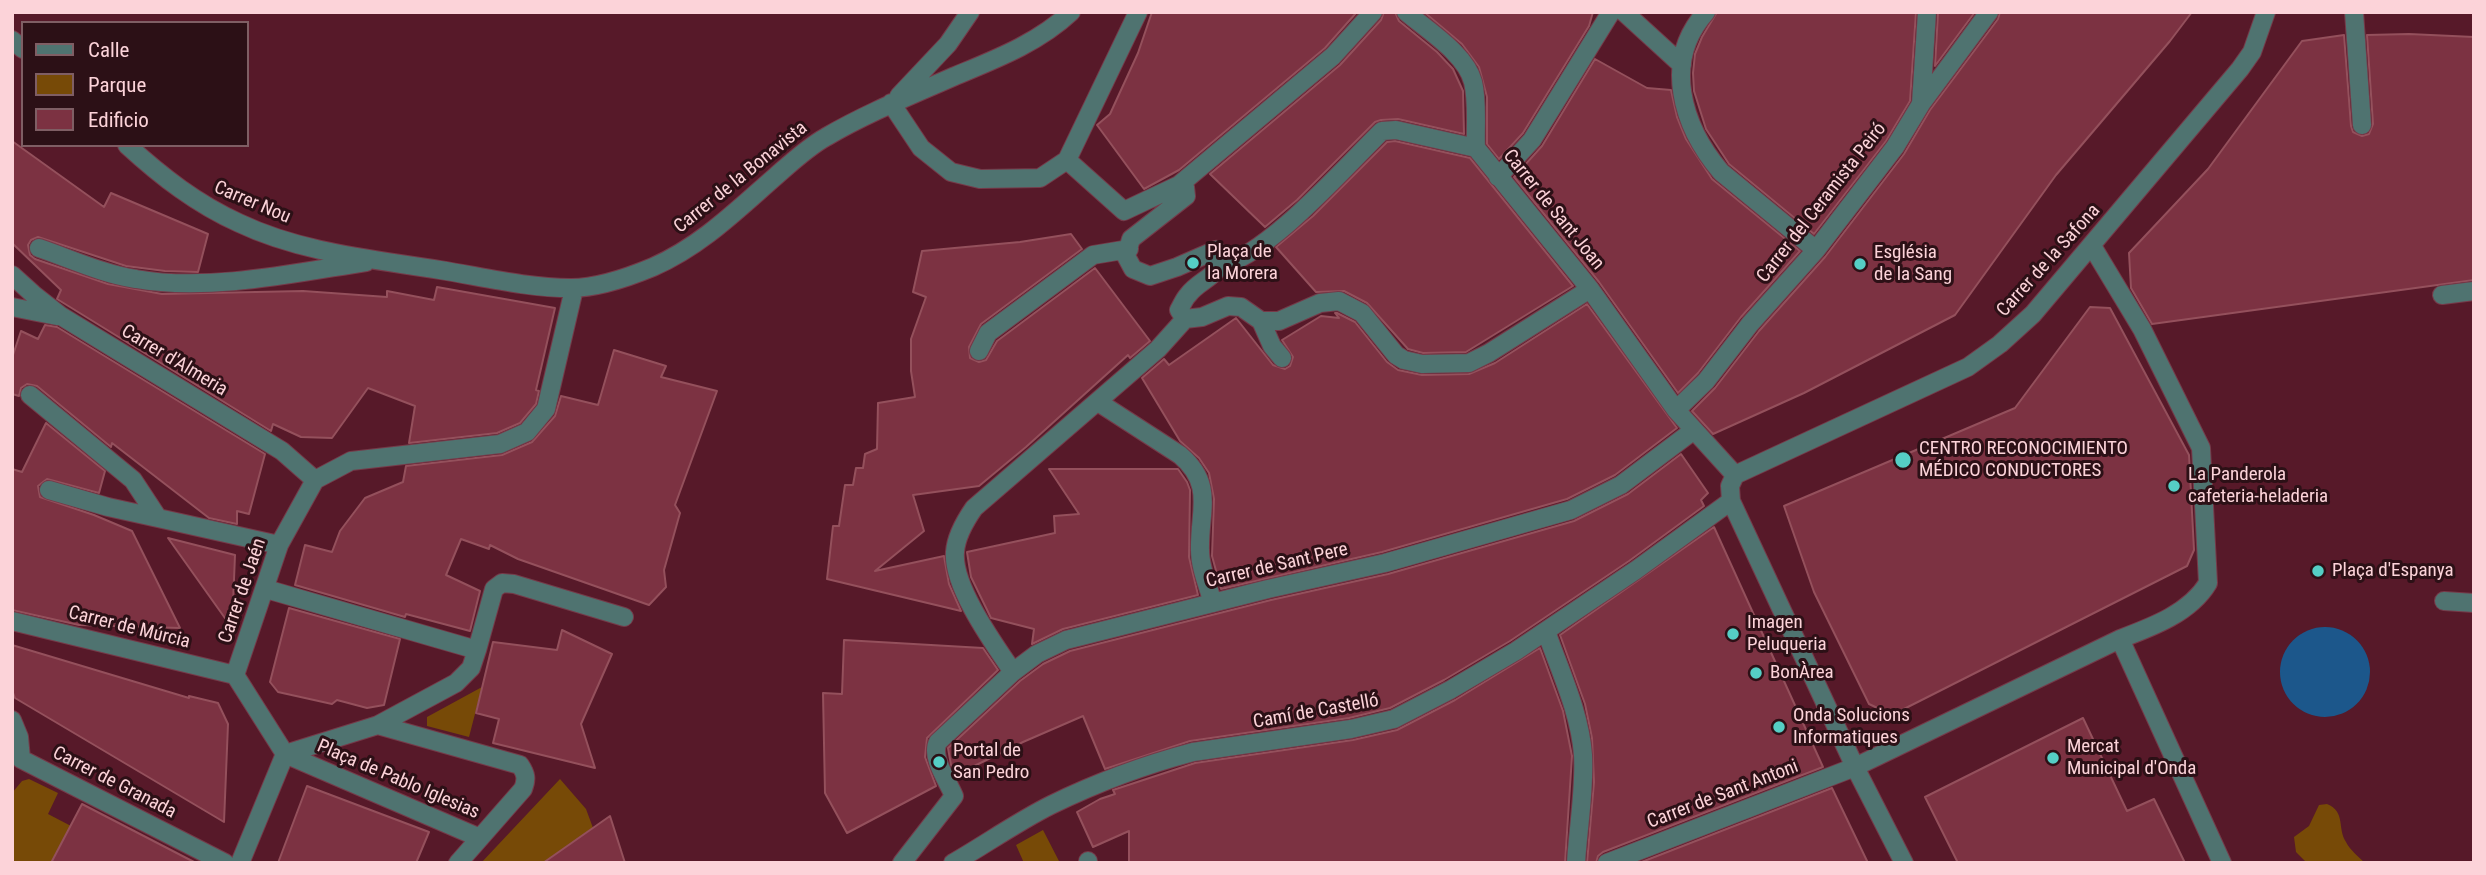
<!DOCTYPE html>
<html>
<head>
<meta charset="utf-8">
<style>
	body { margin:0 }
	#map { position:relative; width:2486px; height:875px; overflow:hidden; background:#571929; font-family:"Roboto Condensed",sans-serif }
	canvas { display:block }
	.frame { position:absolute; inset:0; border:14px solid #fcd3d9; pointer-events:none }
	.legend { position:absolute; left:21px; top:21px; width:228px; height:126px; box-sizing:border-box; background:#2c1016; border:2px solid #7f5e64; margin:0; padding:9px 12px; list-style:none; font-size:21px; color:#fcd3d9 }
	.legend li { display:flex; align-items:center; gap:14px; height:35px }
	.legend b { width:35px; border:2px solid #7f5e64 }
</style>
</head>
<body>
<div id="map">
<canvas width="2486" height="875"></canvas>
<div class="frame"></div>
<ul class="legend">
<li><b style="height:9px;background:#4f7370"></b>Calle</li>
<li><b style="height:19px;background:#774a07"></b>Parque</li>
<li><b style="height:19px;background:#7c3242"></b>Edificio</li>
</ul>
</div>
<script>
const c = document.querySelector('canvas').getContext('2d');
c.lineJoin = 'round';
function fill(path, color) { c.fillStyle = color; c.fill(path, 'evenodd'); }
function trace(path, color, width, dash) { c.strokeStyle = color; c.lineWidth = width; c.lineCap = dash ? 'butt' : 'round'; c.setLineDash(dash || []); c.stroke(path); }
function label(font, color, halo, rows, align = 'center') {
  c.font = font + ' "Roboto Condensed",sans-serif'; c.lineWidth = 6; c.setLineDash([]); c.textBaseline = 'middle'; c.strokeStyle = halo; c.fillStyle = color; for (const [text, x, y, turn = 0] of rows) {
    c.save(); c.translate(x, y); c.rotate((+turn || 0) * Math.PI / 180); c.textAlign = isNaN(turn) ? turn : align; if (halo) c.strokeText(text, 0, 0); c.fillText(text, 0, 0); c.restore();
  }
}
const green = new Path2D(`
	M482,687L469,737L427,726V717Z
	M29,779L58,793L48,814L71,826L51,863H12V793L22,781Z
	M560,779L586,809L606,863H571L561,850L543,863H481Z
	M2327,804C2346,812 2337,828 2346,842C2350,850 2358,856 2365,863H2307L2296,852L2294,837L2309,826L2319,805Z
	M1043,830L1060,863H1024L1016,845Z`);
const water = new Path2D(`
	M2280 672a45 45 0 1 1 90 0a45 45 0 1 1-90 0Z`);
const building = new Path2D(`
	M1152,12H1357L1325,48L1179,170L1144,189L1097,125L1110,114L1138,53Z
	M1384,12H1395L1399,21L1437,52L1453,69L1463,91L1464,134L1398,119L1381,120L1375,122L1297,200L1265,227L1210,174L1340,65L1381,20Z
	M1424,12H1593L1589,26L1523,133L1499,159L1487,144V97L1479,67L1462,44Z
	M1717,12H1916L1910,101L1886,141L1814,234L1729,164L1706,129L1694,91L1693,73L1695,54L1702,37Z
	M1938,12H1975L1935,66L1938,13Z
	M2000,12H2192L2170,41L2056,175L1955,315L1804,393L1713,434L1692,411L1715,388L1759,331L1825,257L1904,154L1930,110L1998,19Z
	M2409,34L2474,37V280L2152,324L2131,288L2129,253L2208,169L2302,41L2344,35L2351,126L2353,132L2362,136L2369,134L2373,124L2367,35Z
	M1595,59L1647,88L1671,90L1677,117L1686,139L1712,179L1800,251L1741,317L1698,373L1678,393L1599,282L1514,177L1542,146Z
	M12,141L104,207L111,193L208,234L198,272L165,271L126,266L38,237L31,240L28,245L30,255L35,259L108,284L162,294L303,291L387,297V291L434,300L437,287L555,308L536,390L539,391L536,404L520,423L497,433L409,443L415,406L368,388L332,438L301,437L273,424L271,431L57,299L61,290L12,243Z
	M1395,141L1470,158L1573,286L1466,352L1423,353L1408,349L1367,303L1344,291L1316,292L1276,247L1313,216L1387,142Z
	M1071,234L1082,249L981,324L969,347L970,358L979,362L986,360L997,341L1095,268L1150,341L1130,358L1128,355L1026,447L979,486L913,495L924,531L875,571L944,556L949,584L961,611L827,579L833,526H839L845,485H853L856,468H863L865,454L877,449L878,403L915,397L911,371V339L926,297L913,292L922,251L1020,242Z
	M1587,304L1677,428L1615,475L1567,499L1382,552L1221,589L1212,556L1214,499L1209,473L1199,458L1180,441L1142,378L1164,359L1169,365L1236,318L1273,365L1285,369L1290,366L1293,357L1282,340L1321,316L1339,318L1335,313H1337L1355,322L1387,362L1398,370L1422,375L1469,374L1495,363Z
	M2090,307L2110,308L2189,455L2194,550L2187,566L1892,715L1869,704L1814,592L1784,506L2015,408Z
	M45,325L57,327L265,454L249,514L237,511V524L209,518L112,443L111,447L37,386L27,384L21,388L19,396L12,394V358L21,331L38,339Z
	M614,350L666,366L661,377L717,391L675,505L680,513L664,570L666,587L649,605L518,559L490,545L489,549L461,539L446,575L480,591L470,631L406,614L405,617L295,585L305,545L332,552L340,531L365,498L403,482L406,466L502,455L532,442L555,416L561,396L598,405Z
	M46,423L105,471L99,493L47,479L38,486L40,497L94,515L132,531L180,628L79,625L12,610V469L22,472Z
	M1681,454L1708,493L1701,500L1704,506L1629,561L1510,641L1444,680L1390,708L1349,718L1190,741L1105,769L1083,716L1023,742L956,775L951,765L948,748L1020,681L1043,664L1070,651L1271,600L1388,574L1574,521L1628,494Z
	M1049,469H1178L1187,482L1190,490L1189,557L1198,595L1063,629L1032,644L1034,629L991,618L971,577L967,552L1055,533L1054,516L1079,514Z
	M1714,527L1823,767L1603,852L1598,856L1596,863H1587L1594,782L1592,738L1585,704L1560,635Z
	M168,538L235,555L232,628Z
	M289,608L400,639L384,705L367,708L337,700L332,704L278,692L270,682Z
	M562,630L612,654L581,724L595,768L493,743L499,719L476,713L493,642L557,650Z
	M844,640L983,648L998,670L927,738L925,757L936,786L847,833L825,793L823,693L842,694Z
	M12,645L189,698V696L218,703L228,724L224,822L15,698L12,690Z
	M1540,648L1563,711L1572,756L1565,863H1129V831L1093,847L1077,812L1100,799L1115,794L1113,790L1195,763L1353,740L1397,730L1455,700Z
	M2083,718L2127,811L2154,799L2185,863H1958L1925,797Z
	M307,786L429,832L416,863H278Z
	M1832,788L1868,863H1639Z
	M82,804L196,863H51Z
	M610,816L625,863H543Z`);
const minor = new Path2D(`
	M1138,12L1067,160L1124,211L1179,185L1185,187L1186,196L1131,239L1126,256L1133,269L1150,276L1177,267L1216,250L1223,258C1217,278 1199,280 1188,295C1184,299 1182,305 1179,310L1185,319L1202,317L1228,306L1241,307L1261,321H1279L1320,303L1339,301L1362,313L1396,355L1404,360L1422,364L1469,363L1489,353L1590,289
	M1406,12C1427,30 1466,54 1473,82C1478,102 1475,127 1476,148
	M1624,12L1682,65
	M1706,12C1662,61 1682,126 1721,172L1816,250
	M2354,12L2362,125
	M12,40L23,49
	M899,96L948,44L970,12
	M891,103L921,148L951,172L980,179L1040,178L1067,160
	M1921,103L1927,12
	M127,145C162,177 197,204 239,223C302,253 373,259 440,270C483,277 527,288 571,288C597,288 629,277 653,267C701,246 737,210 776,176C792,162 808,147 826,137C867,113 912,95 955,76C996,59 1038,43 1071,12
	M1498,177L1532,140L1611,12
	M1179,185L1333,56L1373,12
	M2092,246L2142,329L2201,448L2208,583C2190,613 2152,627 2120,639
	M39,248C71,259 103,274 136,279C208,292 295,273 366,262
	M1221,265C1266,257 1346,166 1382,131L1396,130L1476,148L1590,289L1676,410L1735,475
	M12,275L33,294L61,316L282,451L315,480
	M2442,295L2474,291
	M12,307L57,316
	M1261,321L1272,346L1282,358
	M979,351L988,333L1093,255L1129,249
	M30,395L133,480L158,518L279,545
	M1098,402L1180,455C1215,485 1199,511 1200,550C1200,568 1208,586 1213,603
	M1676,410L1706,381L1750,324L1816,250L1895,147L1921,104L1989,12
	M49,490L108,507L158,518
	M266,589L477,650L471,668L456,683L378,725L285,754L480,838L523,789C527,779 526,774 520,765L378,725
	M2444,601L2474,603
	M12,621L235,675
	M1546,631C1560,671 1580,713 1583,755C1585,790 1578,828 1576,863
	M477,650L494,589L502,583L514,584L624,617
	M1013,672C994,644 952,586 955,552C956,536 965,521 974,508L1158,349L1185,319
	M12,720L19,737L21,759L225,863
	M1088,861V863
	M240,863L285,754L235,675L279,545L315,480L351,461L500,444L527,432L546,409L574,289
	M458,863L480,838
	M902,863L954,796C948,781 930,757 938,742L1013,672L1037,654L1066,640L1268,589L1385,563L1571,510L1621,485L1694,430
	M953,863C986,844 1017,822 1051,805C1096,783 1144,765 1193,752L1351,729L1394,719L1450,690L1516,651L1636,570L1731,501
	M1607,863L1855,767L2120,639L2222,863
	M1904,863L1855,767L1731,501L1730,486L1735,475L1968,367L2000,344L2033,314L2240,69L2252,52L2266,12`);
const markers = [
	[1193,263,7,"#55cec5"],
	[1860,264,7,"#55cec5"],
	[1903,460,9,"#55cec5"],
	[2174,486,7,"#55cec5"],
	[2318,571,7,"#55cec5"],
	[1733,634,7,"#55cec5"],
	[1756,673,7,"#55cec5"],
	[1779,727,7,"#55cec5"],
	[2053,758,7,"#55cec5"],
	[939,762,7,"#55cec5"]
];
const streetNames = [
	["Carrer de la Bonavista",741,178,-39],
	["Carrer Nou",252,203,23],
	["Carrer del Ceramista Peiró",1822,203,-52],
	["Carrer de Sant Joan",1553,210,51],
	["Carrer de la Safona",2049,261,-48],
	["Carrer d'Almeria",174,361,31],
	["Carrer de Sant Pere",1277,566,-13],
	["Carrer de Jaén",243,591,-71],
	["Carrer de Múrcia",129,628,14],
	["Camí de Castelló",1316,712,-10],
	["Plaça de Pablo Iglesias",398,780,23],
	["Carrer de Granada",114,783,27],
	["Carrer de Sant Antoni",1723,795,-21]
];
const poiNames = [
	["Plaça de",1207,252],
	["la Morera",1207,274],
	["Església",1874,253],
	["de la Sang",1874,275],
	["CENTRO RECONOCIMIENTO",1919,449],
	["MÉDICO CONDUCTORES",1919,471],
	["La Panderola",2188,475],
	["cafeteria-heladeria",2188,497],
	["Plaça d'Espanya",2332,571],
	["Imagen",1747,623],
	["Peluqueria",1747,645],
	["BonÀrea",1770,673],
	["Onda Solucions",1793,716],
	["Informatiques",1793,738],
	["Mercat",2067,747],
	["Municipal d'Onda",2067,769],
	["Portal de",953,751],
	["San Pedro",953,773]
];
fill(green, '#774a07');
fill(water, '#1c578b');
fill(building, '#7c3242');
trace(building, '#94505c', 2);
trace(minor, '#753a49', 20);
trace(minor, '#4f7370', 18);
for (const [x, y, r, color] of markers) { const dot = new Path2D(); dot.arc(x, y, r, 0, 2 * Math.PI); c.fillStyle = color; c.fill(dot); trace(dot, '#2c1016', 2.5); }
label('19px', '#fcd3d9', '#2c1016', streetNames);
label('19px', '#fcd3d9', '#2c1016', poiNames, 'left');
</script>
</body>
</html>
